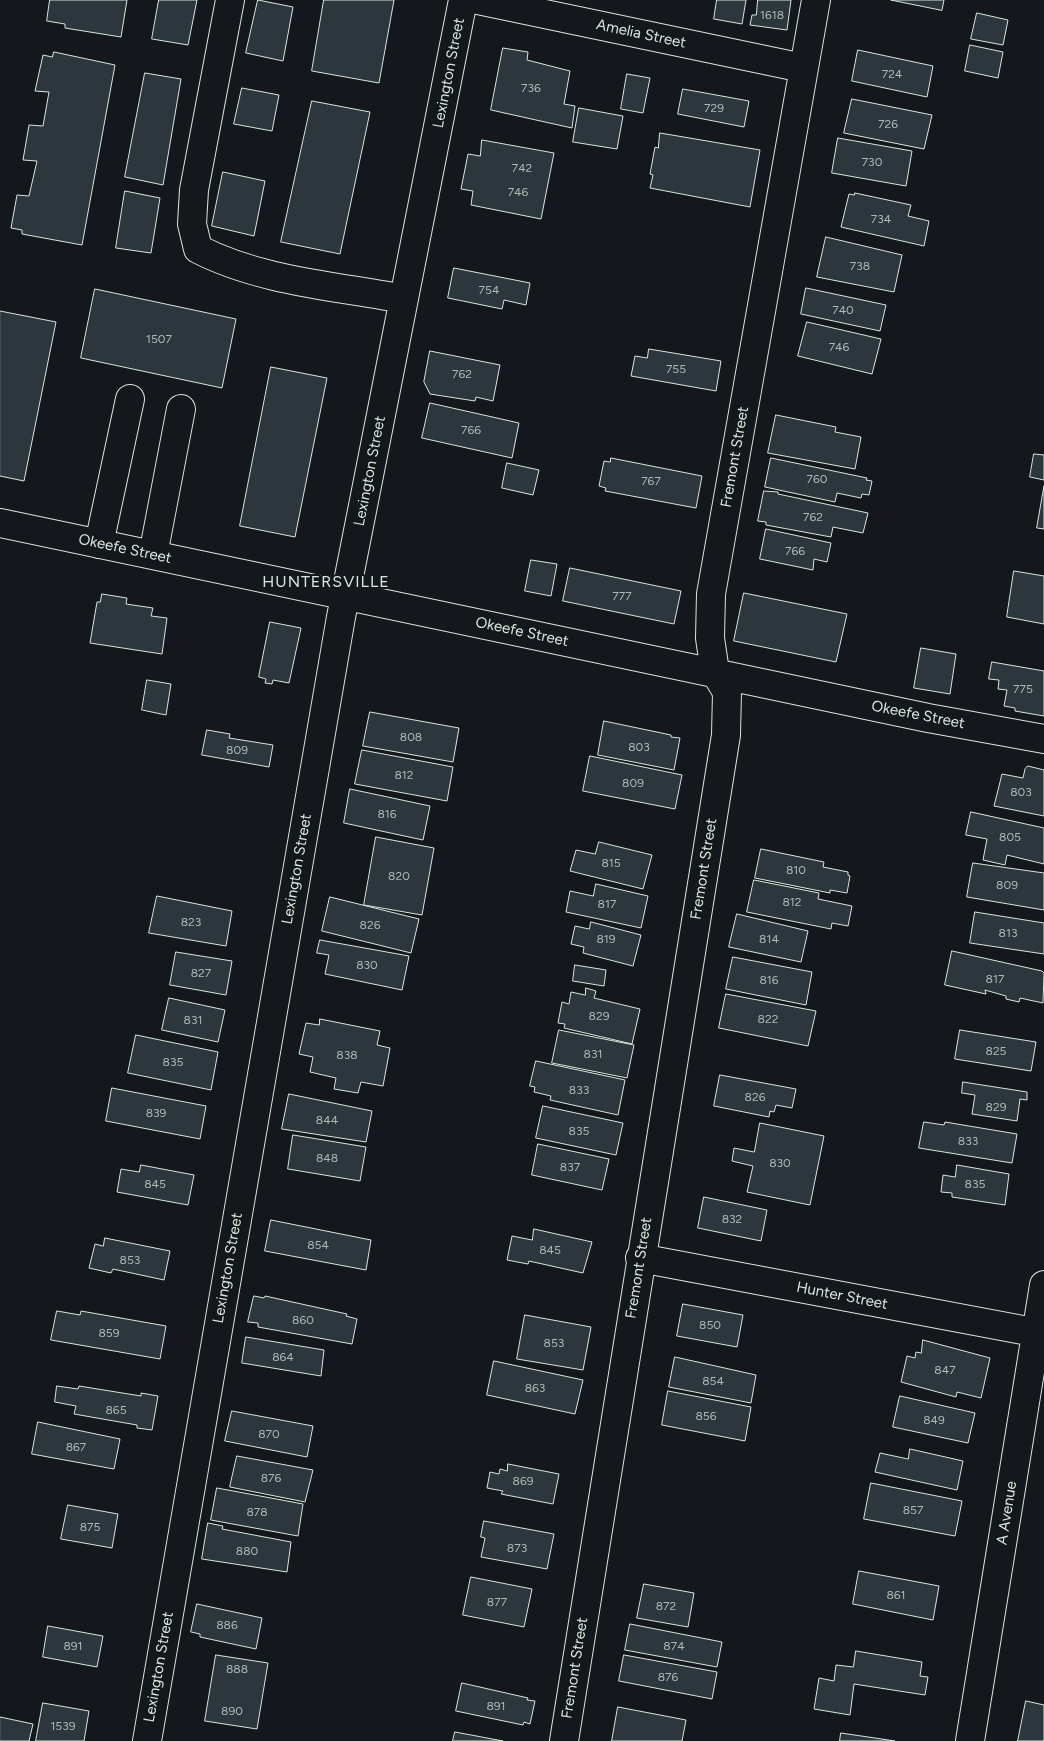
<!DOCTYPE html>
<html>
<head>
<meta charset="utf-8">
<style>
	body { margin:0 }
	canvas { display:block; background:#14181c }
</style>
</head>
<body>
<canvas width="1044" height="1741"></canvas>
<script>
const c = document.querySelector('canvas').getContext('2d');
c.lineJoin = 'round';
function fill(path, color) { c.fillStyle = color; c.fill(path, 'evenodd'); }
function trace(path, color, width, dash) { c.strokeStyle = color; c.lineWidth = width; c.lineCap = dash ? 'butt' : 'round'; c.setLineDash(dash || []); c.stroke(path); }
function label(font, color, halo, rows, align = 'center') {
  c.font = font + ' Figtree,sans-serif'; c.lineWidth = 4; c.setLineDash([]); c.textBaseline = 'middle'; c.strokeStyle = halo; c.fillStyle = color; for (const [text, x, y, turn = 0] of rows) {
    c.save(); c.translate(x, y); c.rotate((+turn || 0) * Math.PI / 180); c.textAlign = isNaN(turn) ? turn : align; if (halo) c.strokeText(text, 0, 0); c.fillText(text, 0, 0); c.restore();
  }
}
const building = new Path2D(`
	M50,0H127L121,37L65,28V24L47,21Z
	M159,0H197L188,45L152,39Z
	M258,0L293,7L283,61L246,53Z
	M324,0H394L379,83L312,71Z
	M717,0H746L742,24L714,19Z
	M758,0H791L787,30L750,25L752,15H756Z
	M891,0H944L942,10Z
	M977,13L1008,20L1003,45L971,39Z
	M970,45L1003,52L998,78L965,71Z
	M503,48L528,52L527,60L570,71L564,104L575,106L572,128L491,110Z
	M858,50L933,66L927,97L852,81Z
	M54,52L115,65L82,245L22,234V230L11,228L17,195L29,196L37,161L23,160L29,125L43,126L49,92L35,91L43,55L52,57Z
	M145,73L181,79L163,185L125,177Z
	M627,74L650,78L643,113L621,109Z
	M242,88L279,95L272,131L234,124Z
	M683,89L749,101L744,127L678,114Z
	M852,99L932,115L924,149L844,133Z
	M312,101L370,112L340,254L281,242Z
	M579,108L623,116L617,149L573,142Z
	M660,133L760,150L750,207L650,188L653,175L650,174L655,147L658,148Z
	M838,138L912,151L906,186L832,173Z
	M482,140L554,153L541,219L471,205L473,191L461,189L468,154L480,156Z
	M223,172L265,181L254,236L212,226Z
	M125,191L160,198L151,253L116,248Z
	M855,193L911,205L908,216L929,221L924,246L841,227L849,194L854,195Z
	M826,237L902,255L894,292L817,277Z
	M454,268L530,283L526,305L504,300L502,309L448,298Z
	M806,288L886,305L880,331L801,314Z
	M95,289L236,319L222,388L81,358Z
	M0,311L56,322L24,481L0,476Z
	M807,322L881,339L872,374L798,356Z
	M649,349L721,361L716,391L631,376L635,356L647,358Z
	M430,351L500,365L493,401L476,397L475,401L430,394L424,382Z
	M271,367L327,378L295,537L240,526Z
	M430,403L519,423L512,458L422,438Z
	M776,415L836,427L835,432L861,437L855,469L768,453Z
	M1034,454L1044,455V480L1030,477Z
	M611,458L702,476L696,508L605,491L606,488L599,486L604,461L610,462Z
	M771,458L867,478L866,480L872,481L869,495L862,494L861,498L837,493L835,502L765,487Z
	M507,463L539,470L533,495L502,488Z
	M1044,486V529L1037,528Z
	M764,491L778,492V494L868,513L863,533L833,527L831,537L766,525V522L758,521Z
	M766,529L831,543L827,562L814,559L813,570L760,559Z
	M531,560L557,564L551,596L525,591Z
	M570,568L681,591L674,624L563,601Z
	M1014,571L1044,576V624L1007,617Z
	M744,593L847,614L836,662L734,641Z
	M102,594L127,598L126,604L153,608L151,616L167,618L162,654L90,643L97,602H100Z
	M270,622L301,628L289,683L273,680L272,684L265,683L266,679L259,677Z
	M921,648L956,654L950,694L914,688Z
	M992,662L1044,671V716L1015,711V708L1004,706L1007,690L998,689L999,680L989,679Z
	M147,680L171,684L166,715L142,710Z
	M370,712L459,728L453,762L363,746Z
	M604,721L671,735V737L680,738L674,770L598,755Z
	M207,730L230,734L229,738L273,745L269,767L202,755Z
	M362,750L453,767L447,801L355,784Z
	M590,756L682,775L675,809L583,791Z
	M1028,766L1044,770V816L994,806L1002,774L1023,778L1025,769Z
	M350,789L430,806L423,840L344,823Z
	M971,812L1044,828V864L1007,855L1005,865L983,860L987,839L966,835Z
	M376,837L434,848L422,915L364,905Z
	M599,842L652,855L643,889L570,871L576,850L595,854Z
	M761,849L824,862L823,867L848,872V875L850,876L847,893L830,890V893L755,878Z
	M973,863L1044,873V910L967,897Z
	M754,880L819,893L818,899L852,906L848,926L832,923L831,929L747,912Z
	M596,884L648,896L641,928L566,912L570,891L593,896Z
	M157,896L232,911L226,946L149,933Z
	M330,897L419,919L411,953L322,931Z
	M975,912L1044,923V954L970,943Z
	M737,914L808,931L801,962L729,947Z
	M591,922L641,935L633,966L583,953L584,947L571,944L575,926L589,929Z
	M320,940L409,956L402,990L325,974L329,955L317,953Z
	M952,951L1042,971L1044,973L1043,1003L1020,998L1019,1002L1006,999V996L985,990L986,994L945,985Z
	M176,952L232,961L226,995L170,985Z
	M733,957L812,972L806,1005L726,989Z
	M575,965L606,970L604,986L573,981Z
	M586,988L596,991L594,998L640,1009L632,1044L564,1028L565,1024L558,1023L562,1002L569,1004L571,992L585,995Z
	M726,994L816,1011L808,1046L719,1028Z
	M169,998L225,1010L218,1042L162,1030Z
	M320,1019L380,1031L377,1045L390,1048L383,1086L361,1082L358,1093L334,1089L336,1078L310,1072L313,1057L299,1054L306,1023L319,1025Z
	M559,1030L634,1045L627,1078L552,1063Z
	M960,1030L1036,1042L1031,1071L955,1059Z
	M136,1035L218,1052L211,1090L128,1073Z
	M536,1061L625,1080L618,1115L550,1100L551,1096L534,1092L535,1087L530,1086Z
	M720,1075L796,1089L792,1108L776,1105L774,1112L770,1111L769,1117L714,1106Z
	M963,1082L1027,1092V1100L1020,1099L1017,1121L972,1114L975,1095L962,1093Z
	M112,1088L206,1106L200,1139L106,1121Z
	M289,1094L372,1111L366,1142L282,1129Z
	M543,1106L623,1123L616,1155L536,1138Z
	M924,1122L944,1125L945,1122L1017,1134L1012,1163L919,1148Z
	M760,1123L824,1136L810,1205L747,1192L753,1166L732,1161L734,1148L754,1152Z
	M293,1135L366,1147L360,1181L288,1169Z
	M538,1144L609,1159L602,1190L532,1175Z
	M141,1165L194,1175L188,1205L117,1192L121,1169L139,1172Z
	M957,1165L1009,1174L1005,1205L952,1197V1193L941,1192L943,1175L955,1177Z
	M704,1197L767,1210L761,1241L698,1228Z
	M271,1220L371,1240L366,1270L265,1251Z
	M534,1229L592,1242L583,1273L529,1261L528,1264L507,1260L512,1236L532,1240Z
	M105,1238L170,1251L164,1280L113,1269L111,1273L89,1268L95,1244L103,1246Z
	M254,1296L264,1298L265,1296L347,1314L346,1316L357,1319L352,1344L258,1327V1323L248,1322Z
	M683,1304L743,1315L737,1347L677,1336Z
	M57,1311L80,1315L81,1311L166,1326L160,1359L51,1340Z
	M525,1315L591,1327L583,1370L517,1359Z
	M246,1337L324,1350L321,1376L242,1363Z
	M923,1340L990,1358L981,1398L957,1392L956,1397L901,1382L907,1356L915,1358L916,1352L921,1353Z
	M675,1357L756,1375L751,1403L669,1387Z
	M494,1361L583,1380L575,1414L487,1395Z
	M57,1386L78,1389L79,1386L141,1396V1393L158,1396L152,1430L137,1428V1425L74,1414L76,1406L55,1402Z
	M668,1391L751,1407L745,1441L662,1425Z
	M900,1396L975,1413L968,1443L893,1427Z
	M232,1411L313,1426L307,1457L225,1441Z
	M38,1422L120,1439L114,1469L32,1454Z
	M910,1449L963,1461L957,1490L875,1472L880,1453L908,1459Z
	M237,1456L313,1470L305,1502L230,1487Z
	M508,1464L559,1474L553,1504L501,1494L503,1491L487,1488L490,1472L499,1474L500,1469L507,1471Z
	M871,1483L962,1501L955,1536L864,1519Z
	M217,1488L303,1504L298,1536L211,1520Z
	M68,1505L118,1514L112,1548L61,1539Z
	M484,1521L554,1534L547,1569L481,1557L485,1538L481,1537Z
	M208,1523L223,1526L222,1529L291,1542L287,1572L202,1559Z
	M859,1571L939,1586L933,1620L853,1604Z
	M471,1577L532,1589L524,1627L463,1615Z
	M644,1584L694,1593L688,1627L637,1618Z
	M197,1604L262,1618L256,1649L200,1637V1634L191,1632Z
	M630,1624L722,1642L717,1667L625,1650Z
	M48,1626L103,1636L97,1667L43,1657Z
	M856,1651L922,1662L920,1676L928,1677L925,1695L854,1684L850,1715L814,1709L819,1678L834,1681L836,1665L853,1667Z
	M216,1655L268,1663L257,1729L205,1721Z
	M624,1655L717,1672L712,1699L619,1681Z
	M462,1683L528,1698L527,1700L535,1701L530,1724L524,1722L523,1725L456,1711Z
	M1026,1701L1044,1705V1741H1018Z
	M43,1703L89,1711L84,1741H36Z
	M618,1707L686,1720L682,1741H612Z
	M0,1717L33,1724L29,1741H0Z
	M455,1732L503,1741H453Z
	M841,1733L895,1741H840Z`);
const minor = new Path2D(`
	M230,0L194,190L192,224L198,249C260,281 335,286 404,299
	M478,0L803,68
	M0,523L928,718L1044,739
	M99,544L130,399
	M153,555L181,409
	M640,1258L1044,1334
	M147,1741L341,617L463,0
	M564,1741L726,735L727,692L715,672L710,638L711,594L816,0
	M970,1741L1044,1285`);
const numberNames = [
	["1618",772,15],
	["724",892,74],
	["736",531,88],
	["729",714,108],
	["726",888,124],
	["730",872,162],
	["742",522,168],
	["746",518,192],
	["734",881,219],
	["738",860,266],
	["754",489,290],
	["740",843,310],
	["1507",159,339],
	["746",839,347],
	["755",676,369],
	["762",462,374],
	["766",471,430],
	["760",817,479],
	["767",651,481],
	["762",813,517],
	["766",795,551],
	["777",622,596],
	["775",1023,689],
	["808",411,737],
	["803",639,747],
	["809",237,750],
	["812",404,775],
	["809",633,783],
	["803",1021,792],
	["816",387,814],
	["805",1010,837],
	["815",611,863],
	["810",796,870],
	["820",399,876],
	["809",1007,885],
	["812",792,902],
	["817",607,904],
	["823",191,922],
	["826",370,925],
	["813",1008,933],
	["819",606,939],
	["814",769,939],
	["830",367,965],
	["827",201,973],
	["817",995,979],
	["816",769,980],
	["829",599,1016],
	["822",768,1019],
	["831",193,1020],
	["825",996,1051],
	["831",593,1054],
	["838",347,1055],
	["835",173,1062],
	["833",579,1090],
	["826",755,1097],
	["829",996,1107],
	["839",156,1113],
	["844",327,1120],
	["835",579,1131],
	["833",968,1141],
	["848",327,1158],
	["830",780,1163],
	["837",570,1167],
	["845",155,1184],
	["835",975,1184],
	["832",732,1219],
	["854",318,1245],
	["845",550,1250],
	["853",130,1260],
	["860",303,1320],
	["850",710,1325],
	["859",109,1333],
	["853",554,1343],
	["864",283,1357],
	["847",945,1370],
	["854",713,1381],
	["863",535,1388],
	["865",116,1410],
	["856",706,1416],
	["849",934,1420],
	["870",269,1434],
	["867",76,1447],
	["876",271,1478],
	["869",523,1481],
	["857",913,1510],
	["878",257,1512],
	["875",90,1527],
	["873",517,1548],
	["880",247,1551],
	["861",896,1595],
	["877",497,1602],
	["872",666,1606],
	["886",227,1625],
	["891",73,1646],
	["874",674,1646],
	["888",237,1669],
	["876",668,1677],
	["891",496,1706],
	["890",232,1711],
	["1539",63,1726]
];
const streetNames = [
	["Amelia Street",641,34,12],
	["Lexington Street",449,73,-79],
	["Fremont Street",735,457,-80],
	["Lexington Street",370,471,-79],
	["Okeefe Street",125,549,12],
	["Okeefe Street",522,632,12],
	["Okeefe Street",918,715,11],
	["Lexington Street",297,869,-80],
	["Fremont Street",704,869,-81],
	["Lexington Street",228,1268,-80],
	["Fremont Street",639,1268,-81],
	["Hunter Street",842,1296,11],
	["A Avenue",1007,1513,-81],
	["Lexington Street",159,1667,-80],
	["Fremont Street",575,1668,-81]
];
const neighbourhoodNames = [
	["HUNTERSVILLE",326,582]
];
fill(building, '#2c363c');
trace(building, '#d8e6dc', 1);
trace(minor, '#d8e6dc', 30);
trace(minor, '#14181c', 28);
label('12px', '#adbab4', null, numberNames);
label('15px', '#d8e6dc', '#14181c', streetNames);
c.letterSpacing = '1px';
label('16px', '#d8e6dc', '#14181c', neighbourhoodNames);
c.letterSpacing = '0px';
</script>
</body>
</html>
